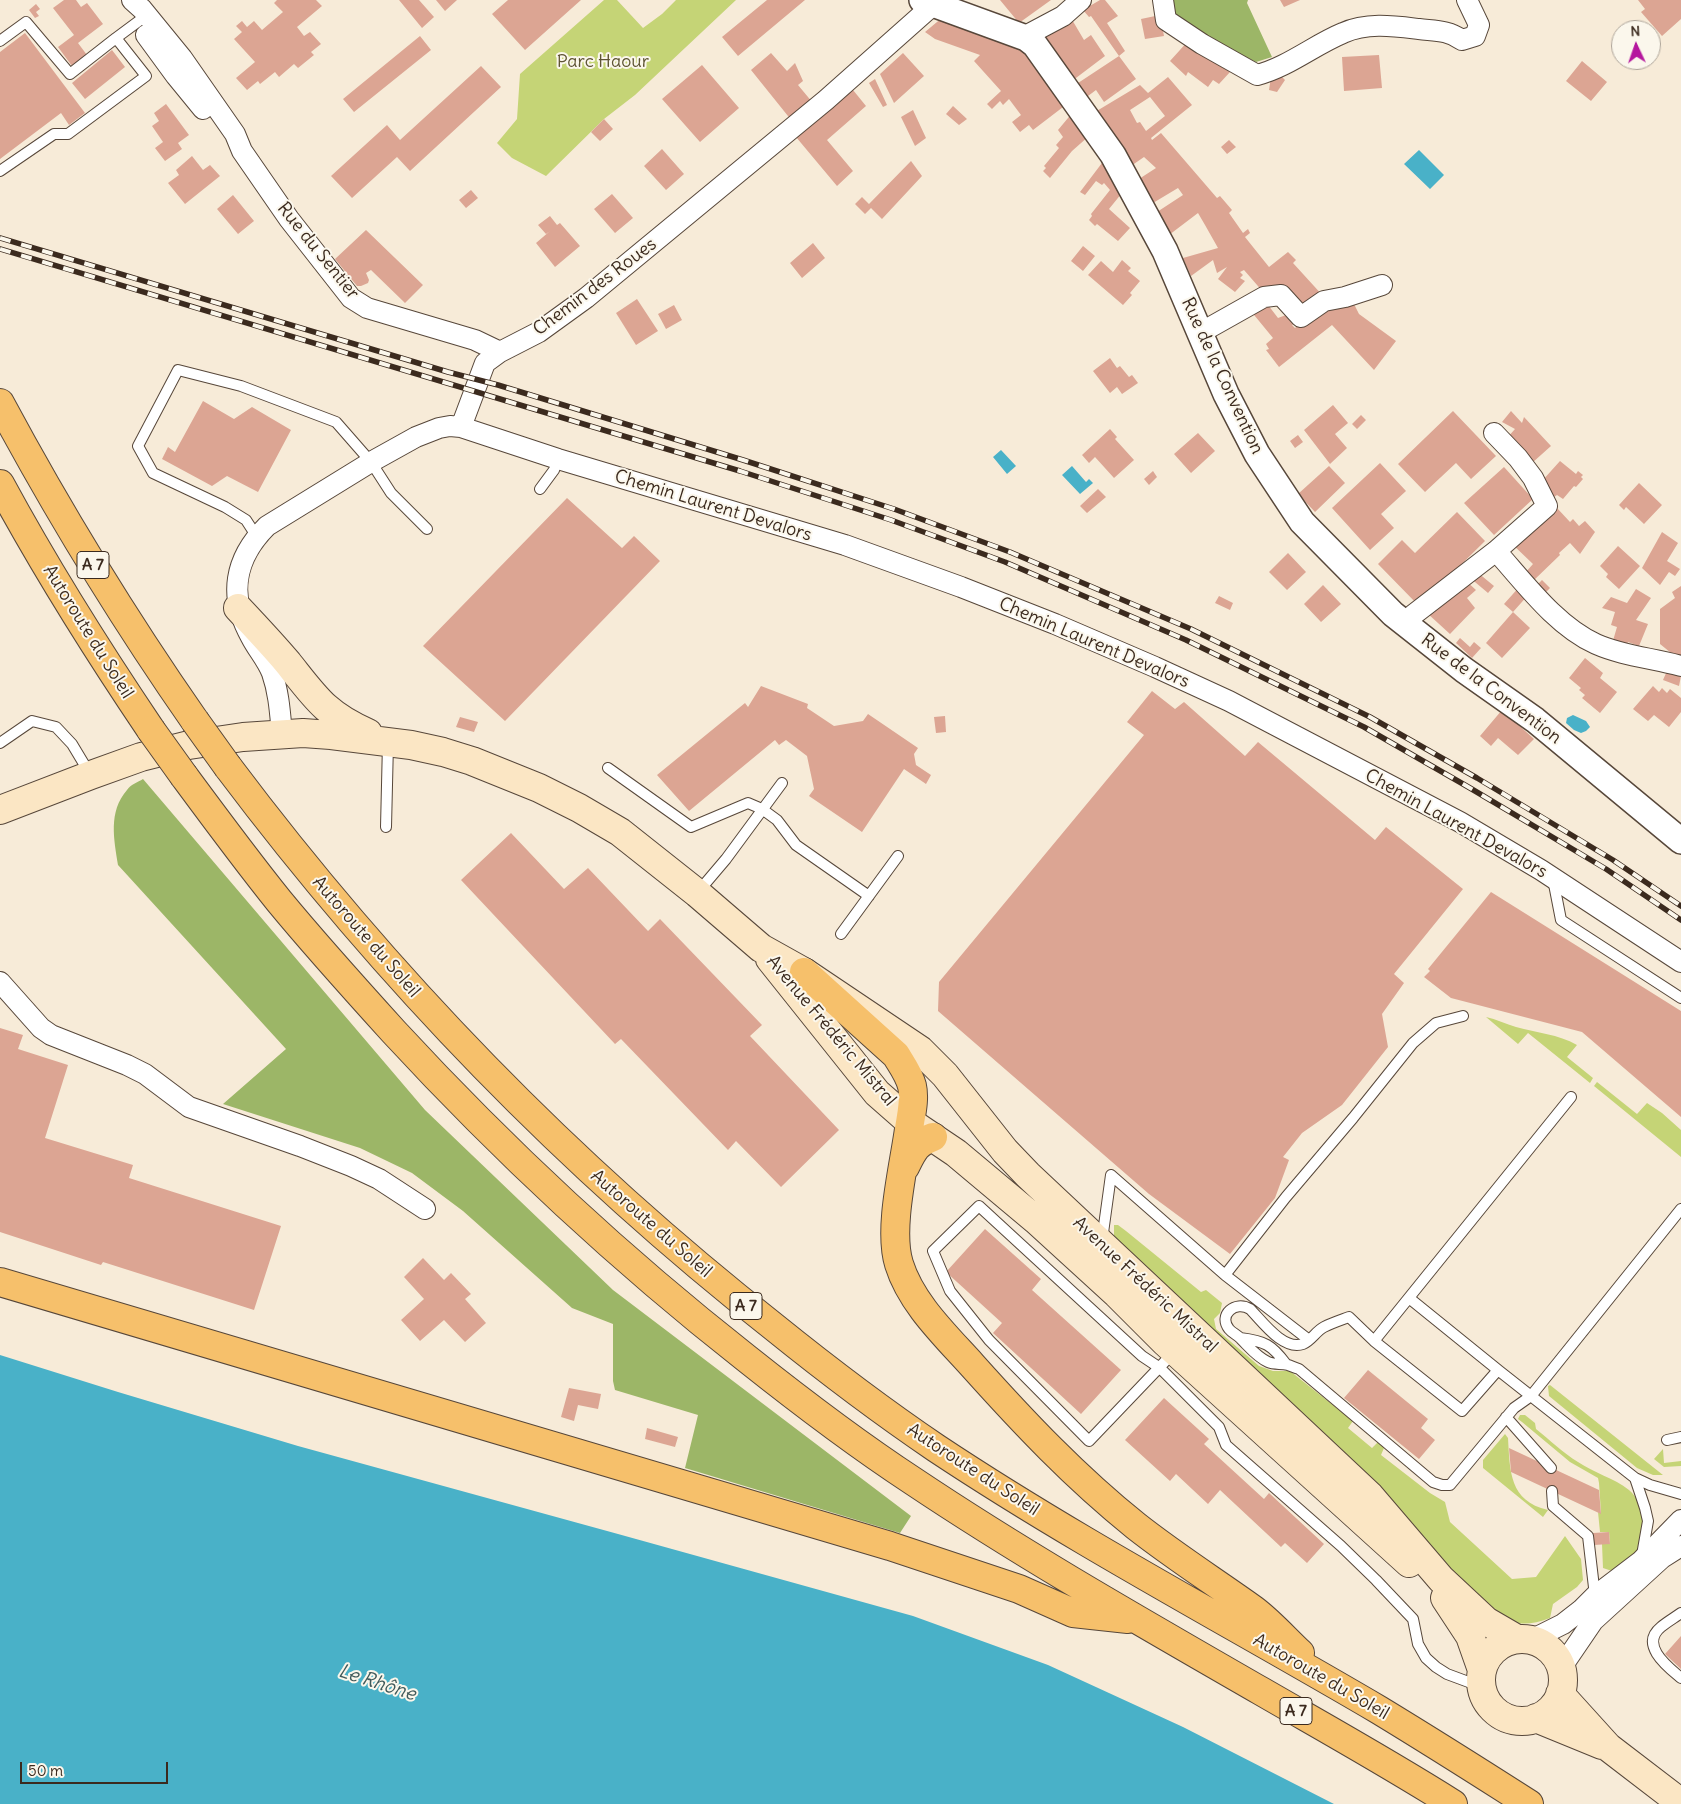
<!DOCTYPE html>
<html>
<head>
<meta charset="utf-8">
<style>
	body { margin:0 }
	#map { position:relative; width:1681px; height:1804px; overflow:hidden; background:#f7ebd8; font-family:Delius,sans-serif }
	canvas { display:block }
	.north { position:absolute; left:1611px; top:20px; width:50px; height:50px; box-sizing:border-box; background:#fbf7ec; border:1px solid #aea59a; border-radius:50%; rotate:357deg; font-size:14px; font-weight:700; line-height:20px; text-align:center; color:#3b2a1e }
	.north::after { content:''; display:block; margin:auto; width:18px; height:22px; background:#b5179e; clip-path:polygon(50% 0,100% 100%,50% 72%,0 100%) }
	.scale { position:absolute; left:20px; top:1762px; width:148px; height:22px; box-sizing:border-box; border:2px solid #3b2a1e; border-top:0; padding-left:6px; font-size:15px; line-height:18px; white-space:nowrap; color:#3b2a1e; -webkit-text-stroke:4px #fbf7ec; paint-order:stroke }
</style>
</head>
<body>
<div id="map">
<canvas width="1681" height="1804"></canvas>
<div class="north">N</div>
<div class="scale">50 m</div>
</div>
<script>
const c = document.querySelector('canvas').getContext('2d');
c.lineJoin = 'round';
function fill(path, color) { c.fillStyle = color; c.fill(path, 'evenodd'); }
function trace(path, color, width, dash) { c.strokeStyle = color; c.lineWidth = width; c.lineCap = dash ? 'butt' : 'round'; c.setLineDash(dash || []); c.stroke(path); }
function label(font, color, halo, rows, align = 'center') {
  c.font = font + ' Delius,sans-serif'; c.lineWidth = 4; c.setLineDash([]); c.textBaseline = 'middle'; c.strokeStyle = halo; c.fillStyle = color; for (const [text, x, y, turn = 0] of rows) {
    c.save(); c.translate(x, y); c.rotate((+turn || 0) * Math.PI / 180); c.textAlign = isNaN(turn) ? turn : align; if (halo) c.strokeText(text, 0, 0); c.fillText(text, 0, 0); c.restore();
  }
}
const green = new Path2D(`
	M604,0H617L643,28L662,14L676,0H736L635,95L604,119L546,176L512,158L497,143L517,119L520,74Z
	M1486,1017C1496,1019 1506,1024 1516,1027C1537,1033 1558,1034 1577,1045L1567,1057L1593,1078L1590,1083L1528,1033L1518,1044Z
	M1597,1082L1637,1114L1647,1103L1662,1113L1681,1130V1157L1594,1086Z
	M1114,1225H1118L1126,1231L1201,1292L1206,1290L1222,1303L1220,1313L1214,1319L1216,1329L1259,1366L1273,1371H1290L1353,1421L1348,1428L1372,1448L1378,1442L1384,1448L1381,1455L1430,1493L1445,1502L1450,1522L1512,1579L1536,1577L1565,1536L1581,1559L1583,1580L1577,1587L1553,1604L1550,1618C1528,1626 1515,1626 1495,1614L1114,1241Z
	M1550,1385L1663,1475H1653L1637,1468L1549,1396L1548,1386Z
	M1520,1415H1525L1535,1423L1536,1429C1550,1440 1563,1453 1578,1462C1594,1473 1614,1478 1629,1490C1644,1502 1645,1531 1639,1547C1635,1557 1623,1566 1615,1572L1603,1568L1602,1544H1610L1609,1532H1600L1598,1512L1601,1513L1599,1483L1598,1478L1570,1462L1522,1422L1518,1419Z
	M1505,1434L1508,1438C1510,1471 1509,1501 1548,1510L1543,1517L1483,1468V1460Z
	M1663,1449L1664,1463L1681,1461V1466L1664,1467L1654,1459Z`);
const forest = new Path2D(`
	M1169,0H1248L1247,3L1272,57L1256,62L1184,27L1170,15Z
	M143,779L425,1110L613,1290L911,1516L900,1533L685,1468L698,1415L615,1390L613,1381V1324L572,1308L463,1211L412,1173L360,1148L223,1104L286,1049L118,865C114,839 108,812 127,790C130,785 138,782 143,779Z`);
const water = new Path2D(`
	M1419,150L1444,175L1430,189L1404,164Z
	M1001,450L1016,466L1007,474L993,457Z
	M1072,466L1086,482L1089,479L1093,483L1080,494L1062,475Z
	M1573,715L1586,721L1590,727L1586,731L1581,733L1574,730L1566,723L1567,718Z
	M0,1355L118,1392L298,1446L618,1534L913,1616L1048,1665L1183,1727L1334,1804H0Z`);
const building = new Path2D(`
	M64,0H76L81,7L87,3L103,24L78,43L87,55L72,66L58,47L74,35L53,8Z
	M277,0H316L322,6L297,27L304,36L310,32L321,44L311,52L314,55L298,68L294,64L279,77L275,72L260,84L258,81L247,90L236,78L255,62L234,39L242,32L236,26L242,21L247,27L254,21L262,30L283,12L274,3Z
	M399,0H419L434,17L422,28Z
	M436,0H457L445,11Z
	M508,0H581L525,50L492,14Z
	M767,0H805L738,56L722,37Z
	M1000,0H1051L1019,23Z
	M1100,0H1105L1118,16L1107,23L1125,51L1119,56L1091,16L1089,17L1083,10Z
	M1280,0H1300L1284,7Z
	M1638,0H1681V19L1662,36L1641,12L1645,9Z
	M36,4L40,9L36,12L39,16L35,18L29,10Z
	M1160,15L1164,36L1145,39L1141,19Z
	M943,17L1014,42L1048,79L1067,104L1033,130L1029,125L1020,132L1012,122L1021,115L1009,99L1003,105L1000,101L992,109L987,104L1001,91L974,61L980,55L935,39L925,32Z
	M1071,18L1084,40L1091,35L1105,56L1072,81L1044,38L1059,29Z
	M25,33L85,113L69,125L61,113L0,159V52Z
	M420,36L431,50L354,112L343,99Z
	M1189,40L1227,65L1225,69L1230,72L1219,84L1213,80L1208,87L1188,72L1186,76L1170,61Z
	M112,50L125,67L85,99L72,83Z
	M771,53L787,71L795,63L803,81L798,85L813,103L792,121L751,70Z
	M903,53L924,76L894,103L880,74Z
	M1379,55L1382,88L1344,91L1342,57Z
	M1119,56L1136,79L1104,102L1096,90L1084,99L1075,85Z
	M1582,61L1607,82L1591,101L1566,81Z
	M702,65L739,108L700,142L662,99Z
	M481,66L501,87L410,171L397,157L352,198L331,176L387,125L400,140Z
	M1281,76L1285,80L1277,92L1269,90L1271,77Z
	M1168,77L1192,105L1151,138L1152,140L1161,133L1217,198L1220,196L1232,210L1229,213L1243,233L1248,229L1250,233L1245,237L1269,267L1288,252L1296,260L1293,263L1324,297L1299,307L1264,293L1244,270L1240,272L1243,275L1240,278L1245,281L1235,292L1218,279L1227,267L1217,273L1213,260L1191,276L1183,258L1218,248L1205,225L1198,213L1169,235L1157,212L1183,195L1178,188L1153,203L1139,179L1156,168L1144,157L1131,166L1095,112L1140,85L1148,93ZM1150,97L1165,116L1146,131L1140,122L1137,123L1130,110Z
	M875,79L887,105L883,107L869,83Z
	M853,90L866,106L827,140L853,171L837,186L796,137Z
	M166,104L189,135L178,143L182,149L165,161L155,148L163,142L152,126L159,121L154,113Z
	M953,106L967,119L959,125L946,114Z
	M913,110L926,138L915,146L901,117Z
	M1073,112L1089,136L1072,151L1050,178L1043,171L1046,168L1044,166L1059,148L1056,145L1063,137L1058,130Z
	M604,119L613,129L600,141L591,132Z
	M1229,140L1236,147L1227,154L1221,147Z
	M662,149L684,174L666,190L644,166Z
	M192,156L203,170L210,165L220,176L185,204L168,183L179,175L176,170Z
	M1105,159L1126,188L1109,209L1130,228L1118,241L1097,224L1095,226L1089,220L1092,216L1091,214L1110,190L1104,183L1102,185L1096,181L1085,195L1080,192Z
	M911,161L922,176L882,219L871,208L865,214L855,204L862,197L869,204Z
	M471,190L478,198L466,208L459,200Z
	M612,194L633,218L615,233L594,209Z
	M233,195L254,221L238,234L217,209Z
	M550,216L557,225L560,223L580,246L555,267L536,243L550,231L546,234L538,225Z
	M366,230L423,285L405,303L371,270L366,273L369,280L368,283L361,286H357L335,259Z
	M813,243L825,258L802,278L790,263Z
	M1083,246L1095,256L1083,271L1071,261Z
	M1122,260L1131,268L1128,271L1140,281L1130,293L1132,295L1123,305L1088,275L1101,261L1113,272Z
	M637,299L658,331L636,345L616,313Z
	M1265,301L1278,318L1286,315L1290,320L1294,316L1298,321L1292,325L1295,328L1326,304H1354L1359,314L1396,341L1374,370L1332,325L1279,367L1266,350L1269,349L1266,344L1273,338L1250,310Z
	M674,305L682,320L666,329L658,314Z
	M1110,358L1117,368L1120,366L1129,377L1132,375L1138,383L1122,394L1117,387L1110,393L1093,371Z
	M203,401L234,419L252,407L291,430L258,492L227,476L212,486L162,459L168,447L175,452Z
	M1333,405L1348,423L1335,434L1347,448L1330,464L1304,430Z
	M1453,411L1496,456L1471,479L1456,463L1425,492L1398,464Z
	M1511,411L1522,423L1524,417L1551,446L1532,463L1507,438L1515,429L1502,422Z
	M1361,415L1366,420L1357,429L1352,424Z
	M1110,429L1117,437L1115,439L1134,460L1114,478L1095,457L1089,463L1082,455Z
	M1198,433L1215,451L1191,473L1174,454Z
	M1298,435L1303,442L1295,448L1290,441Z
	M1560,461L1576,474L1578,471L1583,475L1581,477L1583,479L1576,487L1574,486L1563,499L1557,495L1554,497L1543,488L1542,481Z
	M1380,463L1406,491L1381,514L1394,528L1370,550L1332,508Z
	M1329,466L1345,483L1315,512L1298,494Z
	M1504,467L1533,499L1494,535L1464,503Z
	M1153,471L1157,477L1149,485L1144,479Z
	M1639,483L1662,505L1644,524L1626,507L1624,510L1619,505Z
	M1098,489L1106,497L1087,513L1080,506Z
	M567,498L622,548L634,536L660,561L505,721L423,646Z
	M1557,508L1570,522L1573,519L1579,526L1585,521L1595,532L1580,554L1570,543L1559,553L1560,555L1532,582L1525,573L1533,564L1511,543L1541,523Z
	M1457,512L1485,541L1419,606L1378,564L1402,540L1415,553Z
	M1662,532L1678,543L1667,561L1680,569L1675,576L1669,572L1660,585L1642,568Z
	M1618,546L1640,566L1619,589L1606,577L1608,574L1600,566Z
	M1288,553L1306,572L1287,590L1269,572Z
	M1477,572L1494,586L1488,593L1469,577Z
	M1465,580L1476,590L1467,598L1475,608L1450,634L1427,613Z
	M1542,580L1550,588L1543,595L1536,586Z
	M1323,585L1341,604L1321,622L1304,604Z
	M1521,585L1529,594L1513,612L1504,604Z
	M1681,586V661L1660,644V609L1675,598L1672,592Z
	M1636,589L1651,598L1636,620L1648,624L1639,646L1628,642L1625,649L1612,644L1617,627L1611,625L1615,612L1602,608L1611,597L1627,603Z
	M1219,596L1233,603L1230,610L1215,603Z
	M1513,612L1530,628L1502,658L1486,643Z
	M1460,638L1470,647L1474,642L1481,648L1472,658L1456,643Z
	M1585,658L1603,673L1600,678L1617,692L1600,713L1582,698L1585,695L1579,690L1581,688L1569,678Z
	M1667,671L1681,676L1679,686L1663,680Z
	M761,686L808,704L807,708L834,726L863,721L868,714L918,748L914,754L916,765L931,775L926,784L904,769L862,832L809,796L814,789L807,756L786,740L779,745L775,740L689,811L657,775L745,703L748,707Z
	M1653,686L1659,692L1662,688L1667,693L1670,689L1681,698V712L1669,727L1654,715L1648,721L1633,709Z
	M1152,691L1175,709L1184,702L1245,756L1258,742L1375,840L1386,827L1463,889L1394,974L1404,983L1382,1014L1388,1047L1342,1105L1302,1133L1283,1157L1289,1160L1275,1198L1230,1254L1149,1194L938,1011L939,982L1144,735L1127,722Z
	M1502,710L1534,739L1518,755L1498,738L1491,746L1480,736Z
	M945,716L946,732L936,733L934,717Z
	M460,717L478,722L474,732L456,727Z
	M511,833L564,889L588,868L648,931L660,919L762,1025L750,1036L839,1130L781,1187L736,1141L728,1150L621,1039L615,1044L461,880Z
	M1491,892L1681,1011V1117L1582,1032L1451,998L1424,977L1430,971L1428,969Z
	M0,1028L23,1035L18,1049L68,1065L45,1138L133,1165L129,1178L281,1226L254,1310L103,1262L101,1265L0,1232Z
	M985,1229L1041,1279L1032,1290L1121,1370L1081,1414L993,1333L1002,1323L946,1272Z
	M423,1258L444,1280L451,1273L471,1294L465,1299L486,1323L465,1342L444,1320L420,1341L401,1320L424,1299L404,1277Z
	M1368,1370L1428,1419L1421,1428L1435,1440L1419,1459L1344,1398Z
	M569,1388L601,1394L598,1409L578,1405L574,1421L561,1417Z
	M1164,1398L1209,1439L1204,1444L1264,1499L1269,1493L1324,1544L1307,1563L1285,1543L1281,1547L1220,1490L1208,1504L1176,1474L1170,1481L1125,1440Z
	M647,1428L678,1437L675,1447L645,1439Z
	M1509,1448L1599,1490L1601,1514L1511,1472Z
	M1609,1532L1610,1544L1594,1545L1593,1533Z
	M1681,1636V1669L1665,1654Z`);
const service = new Path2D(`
	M0,41L26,22L70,74L116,38
	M0,171L54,134H68L146,76L116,38L147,15
	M540,489L554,470L558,459
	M257,537L246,520L225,507L153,473L138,446L178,370L241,386L336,422L371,462L391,493L427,529
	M0,743L32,721L56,727L72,744L90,774
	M608,768L691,827L748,803L762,809L777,820L796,845L869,896
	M386,827L388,743
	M1553,879L1561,920L1681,998
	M698,892L726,859L782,783
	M841,934L898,856
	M1102,1240L1111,1175L1225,1275
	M1409,1298L1498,1370L1462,1411L1374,1341L1349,1317C1341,1320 1332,1323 1324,1327C1316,1331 1311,1341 1303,1344C1283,1351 1262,1321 1250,1309C1235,1300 1218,1315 1229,1329C1232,1333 1238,1335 1241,1339C1250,1348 1257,1357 1268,1362C1275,1365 1281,1363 1288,1365C1291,1366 1295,1368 1299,1369L1433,1482L1442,1485H1450L1514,1408L1531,1396L1681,1209
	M1240,1338C1265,1341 1272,1345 1286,1364
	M1309,1340L1225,1275L1286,1197L1353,1118L1413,1043L1436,1023L1463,1016
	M1374,1341L1571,1097
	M1175,1351L1089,1441L989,1340L950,1291L933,1251L979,1206L1142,1356L1160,1368L1219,1427L1226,1445L1341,1546L1376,1580L1413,1619L1418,1644L1426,1658L1436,1667L1447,1674L1482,1687
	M1498,1370L1635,1478L1650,1485L1681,1494
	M1506,1417L1551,1468
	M1667,1440L1681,1437
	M1635,1478L1645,1508L1648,1521L1642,1555
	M1552,1491L1553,1506L1588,1536L1595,1596
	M1681,1613C1674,1618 1667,1622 1661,1627C1639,1645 1668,1667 1681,1678`);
const minor = new Path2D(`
	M132,0L142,9L182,58L235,134L242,151L289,219L351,298L367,308L475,340L500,352
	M1163,0L1166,20L1202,44L1257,75C1288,67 1314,45 1343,33C1367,22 1394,26 1419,29C1435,31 1448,30 1462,40L1475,36L1479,25L1467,0
	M146,35L176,76L203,109
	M1026,38L1031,33L1063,16L1081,0
	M1200,333L1264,297L1281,295L1301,317L1324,301L1345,297L1382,285
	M461,427L485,363L500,352L539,332L586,298L826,100L933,5
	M1496,551C1524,582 1556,626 1596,644C1623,656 1653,658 1681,666
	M1405,623L1413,615L1496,551L1547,506L1533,478L1518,458L1494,433
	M282,734C280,713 279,693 272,673C267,660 257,649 251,637C228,596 234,559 267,526L371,462L416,437L439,428L450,426L461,427L558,459L845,545L961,587L1055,624L1155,667L1229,701L1460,822L1541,870L1681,962
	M0,982L41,1028L51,1035L127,1065L145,1074L189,1107L300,1146L351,1166L379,1179L425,1209
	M1531,1640L1563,1624L1581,1610L1595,1596L1641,1561L1681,1520
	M1561,1668L1593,1621L1662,1558L1681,1546`);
const tertiary = new Path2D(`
	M922,0L1026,38L1035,45L1113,155L1165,251L1226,394L1257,454L1302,522L1393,614L1464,670L1535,720L1681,841`);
const secondary = new Path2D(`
	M238,608C255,626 272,644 288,663C315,697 326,715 368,733
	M0,810L91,775L141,757L189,745L243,737L303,733L331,735L411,745L443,752L472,761L539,788L579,808L620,832L697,893L761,948L804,972L920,1050L945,1075L1005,1151L1028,1175L1370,1496L1441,1579L1486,1621L1517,1639
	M770,959L877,1093L910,1122L956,1153L1036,1220L1117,1294L1165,1342L1409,1563
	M1445,1598L1470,1636L1482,1670
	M1481 1680a41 41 0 1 1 82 0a41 41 0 1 1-82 0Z
	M1560,1694L1608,1747L1681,1803
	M1536,1718L1602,1745`);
const motorway = new Path2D(`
	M0,403C59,513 124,619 195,721
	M0,484C46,569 97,650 151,730
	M228,767C385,976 568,1165 774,1327C826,1369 880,1410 936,1448C1079,1543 1231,1623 1379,1710C1430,1741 1479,1772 1529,1804
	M184,776C215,818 246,860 279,901C316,946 355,989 394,1032C503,1150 620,1259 746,1358C800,1401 855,1443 913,1481C1025,1556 1143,1623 1261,1691C1325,1728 1390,1764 1453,1804
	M804,972L896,1055C902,1065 909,1074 912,1086C915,1099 911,1115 909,1129C904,1166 888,1229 899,1264C911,1303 945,1335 972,1365C1024,1423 1075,1477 1136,1526C1174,1556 1215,1582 1254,1610C1270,1622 1285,1639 1300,1653
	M905,1167C913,1151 916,1143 933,1137
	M0,1282L890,1546L1019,1589L1073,1613L1128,1619`);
const rail = new Path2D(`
	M0,238L448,372L498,385L743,460L894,509L1010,552L1191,629L1370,717L1477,778L1613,860L1681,906
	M0,249L740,471L891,520L1005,562L1186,640L1364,727L1470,788L1606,869L1681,920`);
const motorwayBridge = new Path2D(`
	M195,721L228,767
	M151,730L184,776`);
const shields = [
	[93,565,32],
	[746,1306,32],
	[1296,1711,32]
];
const shieldNames = [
	["A 7",93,565],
	["A 7",746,1306],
	["A 7",1296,1711]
];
const parkNames = [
	["Parc Haour",603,62]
];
const streetNames = [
	["Rue du Sentier",318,251,51],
	["Chemin des Roues",595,287,-37],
	["Rue de la Convention",1222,376,65],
	["Chemin Laurent Devalors",713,506,17],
	["Autoroute du Soleil",88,632,58],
	["Chemin Laurent Devalors",1094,643,23],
	["Rue de la Convention",1491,689,37],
	["Chemin Laurent Devalors",1456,824,29],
	["Autoroute du Soleil",366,937,49],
	["Avenue Frédéric Mistral",831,1031,50],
	["Autoroute du Soleil",651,1224,41],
	["Avenue Frédéric Mistral",1145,1285,43],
	["Autoroute du Soleil",973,1470,33],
	["Autoroute du Soleil",1321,1677,30]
];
const waterNames = [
	["Le Rhône",377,1683,18]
];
fill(green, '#c5d476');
fill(forest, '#9cb667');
fill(water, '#49b1c8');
fill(building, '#dca593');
trace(service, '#57473a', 12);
trace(minor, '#57473a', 22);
trace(tertiary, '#57473a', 28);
trace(secondary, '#57473a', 30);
trace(motorway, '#57473a', 30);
trace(service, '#fff', 10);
trace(minor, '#fff', 20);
trace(tertiary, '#fff', 25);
trace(secondary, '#fbe6c4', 28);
trace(motorway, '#f6c06b', 28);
trace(rail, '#3b2a1e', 5.5);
trace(rail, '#fbf7ec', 4, [11]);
trace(motorwayBridge, '#57473a', 30, []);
trace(motorwayBridge, '#f6c06b', 28);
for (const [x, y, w] of shields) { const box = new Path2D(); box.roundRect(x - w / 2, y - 13.5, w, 27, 4); c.fillStyle = '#fbf7ec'; c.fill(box); trace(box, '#3b2a1e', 1); }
label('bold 16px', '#3b2a1e', null, shieldNames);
label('18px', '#5e5434', '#fbf7ec', parkNames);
label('18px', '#3b2a1e', '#fbf7ec', streetNames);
label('italic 19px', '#40595a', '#fbf7ec', waterNames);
</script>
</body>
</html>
